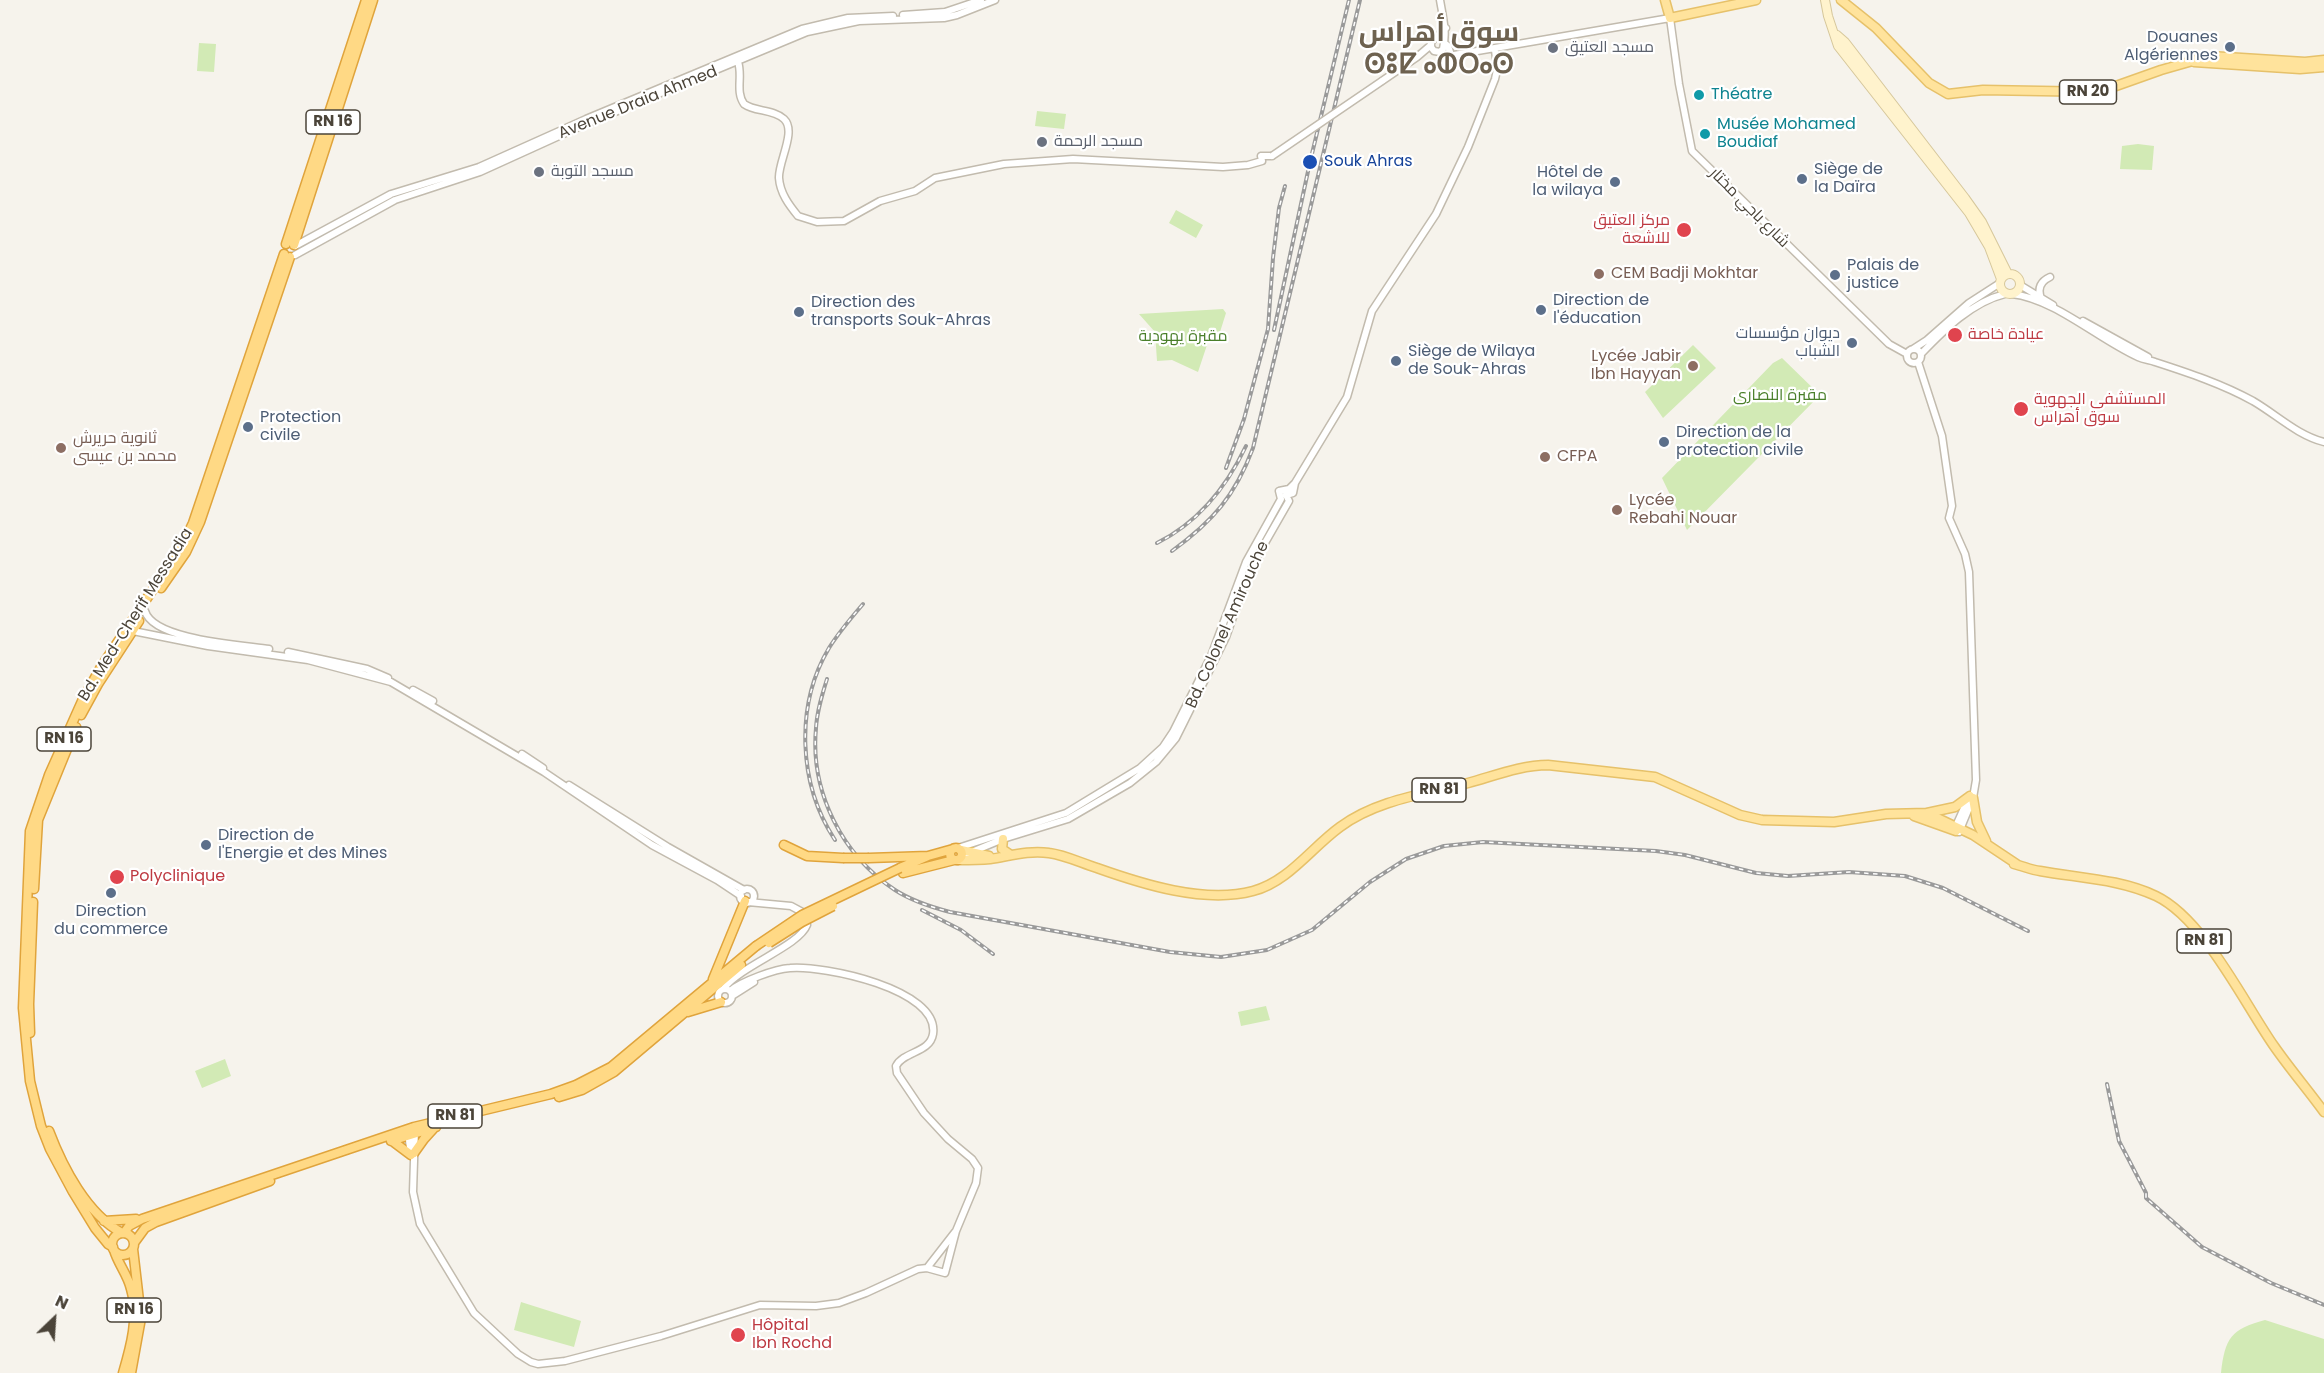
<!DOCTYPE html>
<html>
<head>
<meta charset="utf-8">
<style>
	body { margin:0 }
	#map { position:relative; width:2324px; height:1373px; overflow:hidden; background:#f6f3ec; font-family:Poppins,sans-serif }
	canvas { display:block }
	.north { position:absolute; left:24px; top:1289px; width:60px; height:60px; -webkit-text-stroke:4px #fff; paint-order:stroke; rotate:25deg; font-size:16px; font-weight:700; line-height:24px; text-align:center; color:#4b4439 }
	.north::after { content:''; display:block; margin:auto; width:21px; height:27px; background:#4b4439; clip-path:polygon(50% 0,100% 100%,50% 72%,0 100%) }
</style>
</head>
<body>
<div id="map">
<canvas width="2324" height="1373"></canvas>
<div class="north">N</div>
</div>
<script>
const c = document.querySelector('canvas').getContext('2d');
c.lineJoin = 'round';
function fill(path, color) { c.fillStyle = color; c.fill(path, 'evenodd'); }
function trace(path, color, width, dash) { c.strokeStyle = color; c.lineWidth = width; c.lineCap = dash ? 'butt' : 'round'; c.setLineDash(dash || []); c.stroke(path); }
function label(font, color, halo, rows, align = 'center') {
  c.font = font + ' Poppins,Cairo,"Noto Sans Tifinagh",sans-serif'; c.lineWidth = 4.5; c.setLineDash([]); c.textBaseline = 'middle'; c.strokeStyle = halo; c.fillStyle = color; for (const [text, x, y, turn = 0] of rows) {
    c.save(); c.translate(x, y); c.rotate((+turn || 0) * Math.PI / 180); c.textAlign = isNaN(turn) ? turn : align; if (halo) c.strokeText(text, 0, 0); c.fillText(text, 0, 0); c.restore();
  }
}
const green = new Path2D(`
	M199,43L216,44L214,72L197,71Z
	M1037,111L1066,114L1064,129L1035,126Z
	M2138,144L2154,146L2152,170L2120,169L2122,146Z
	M1176,210L1203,225L1196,238L1169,223Z
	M1223,309L1226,313L1220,332L1211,333L1198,372L1172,360L1157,361L1155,332L1139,314Z
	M1693,345L1716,368L1663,418L1645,392Z
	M1782,358L1820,395L1687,530L1662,478L1773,363Z
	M1266,1006L1270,1020L1241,1026L1238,1012Z
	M225,1059L231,1076L202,1088L195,1071Z
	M521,1302L581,1321L574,1347L514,1330Z
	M2265,1320L2324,1339V1373H2221C2225,1338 2231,1329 2265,1320Z`);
const tertiary = new Path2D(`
	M1440,0C1443,18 1447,32 1443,49L1440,52L1434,51L1431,47V42L1446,28
	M903,15L945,12L981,0
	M1444,43L1448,46L1451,55H1454L1670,18L1679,84L1692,151L1889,344L1907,354
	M738,62C743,76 735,91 744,104C755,112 773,109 784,119C797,131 778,162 779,178C780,193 789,205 798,216L817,222L844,221L880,201L915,191L935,178L1004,164L1073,159L1223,167L1248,165L1262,161L1261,156H1272
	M1382,81L1417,57L1431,45
	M295,246L391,194L479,167L586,119L802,29L848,18L893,16
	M295,255L395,200L480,172L579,127L807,32L859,21L944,18L957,15L995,0
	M2020,285L2053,305
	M2012,294C2055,299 2098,339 2138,357C2144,360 2150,360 2155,362C2189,373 2222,384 2253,401C2277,415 2297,435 2324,442
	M2041,298C2037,288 2041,281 2050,277
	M2083,321L2148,357
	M1913,349L1927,340L1969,303L2000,283
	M1907 356a7 7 0 1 1 14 0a7 7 0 1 1-14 0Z
	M1921,354C1944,330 1972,302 2005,294
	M1918,362L1942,436L1952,506L1949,518L1965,554L1969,572L1976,780L1973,798L1959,832
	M145,611C153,640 242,645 269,649
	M133,631L208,646L308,660L391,682L544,772L652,845L717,880L741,896
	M288,652L367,669L388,678
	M413,690L433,701
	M522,754L543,768
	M569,785L668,847L744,890
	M1955,828L1969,797
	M958,848L1066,813L1140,768L1163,747L1173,732L1211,656L1246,562L1281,499L1279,491L1289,489L1295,483L1347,397L1372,311L1436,214L1468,147L1495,79L1497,70L1495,49
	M962,856L1003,839L1068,819L1130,783L1156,762L1176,738L1184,722L1226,637L1250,569L1289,501L1286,495L1293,493L1295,483
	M740 896a7 7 0 1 1 14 0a7 7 0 1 1-14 0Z
	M724,988C742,965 799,946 807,925L804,913L791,906L748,902
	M718 996a7 7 0 1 1 14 0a7 7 0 1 1-14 0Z
	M732,996L754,982
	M415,1130L413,1192L420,1224L474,1313L518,1354L531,1362L538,1364L565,1361L661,1336L760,1305L816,1306L839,1303L866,1293L918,1269L927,1268L945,1273L956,1231L976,1183L978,1168L972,1159L948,1139L924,1113L897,1073L896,1066C904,1051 930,1053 933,1034C940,989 823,965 790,968C775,969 742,981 730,991
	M408,1133L411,1155
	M927,1268L955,1232`);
const secondary = new Path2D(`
	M1825,0L1828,16L1838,46L1969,213L1989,247L2001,279
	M1837,35L1845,42L1965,198L1982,222L2008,274
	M2000 284a10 10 0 1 1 20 0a10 10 0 1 1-20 0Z`);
const primary = new Path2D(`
	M1665,0L1670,18L1756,0
	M1841,0L1876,28L1929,83L1948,94L1983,90L2099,92L2161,70L2210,56L2305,62L2324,60
	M2194,62L2300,69L2324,67
	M1973,798L1977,822L1986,841
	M1927,813L1955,807L1970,796
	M1914,816L1956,831
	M1003,839L1002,849L1011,855
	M961,850L989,856
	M958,860C969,860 980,860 990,859C1010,856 1029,850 1049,853C1065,855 1081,863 1097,868C1142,884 1204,904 1253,891C1288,882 1311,848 1340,827C1376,800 1425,794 1468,783C1494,776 1521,765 1548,765L1655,777L1740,815L1762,820L1834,822L1886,814L1927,813L1973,835L2018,865
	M2014,864C2023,866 2031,870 2040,871C2079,878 2120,879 2156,896C2204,919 2244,1003 2274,1046C2290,1069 2308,1090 2324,1112`);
const trunk = new Path2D(`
	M286,244L366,0
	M294,245L373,0
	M161,588L186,552L200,522L290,257
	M81,715L98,684L139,621
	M784,845L807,856L843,858
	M950 854a6 6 0 1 1 12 0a6 6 0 1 1-12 0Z
	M869,858L928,856
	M900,868L928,856L953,849
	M903,873L954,860
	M34,889L38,820L76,727
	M713,979L745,901
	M688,1012L721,1002
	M30,1033L29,1004L33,902
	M559,1097L582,1090L614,1072L741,965
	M49,1131C63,1168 87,1214 122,1233
	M391,1140L411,1155
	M391,1141L436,1127
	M414,1153L424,1139L434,1128
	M104,1221L136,1219
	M124,1233L129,1226L142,1219L414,1127L551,1094L576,1085L611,1067L756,946
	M112 1244a11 11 0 1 1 22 0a11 11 0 1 1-22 0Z
	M134,1243L145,1228L156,1222L270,1181
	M113,1247L108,1244L95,1228L73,1192L50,1149L41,1126L30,1081L23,1008L30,831L49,775L83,699L101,667L182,546L193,523L284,254
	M114,1250C118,1264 128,1275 131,1289C139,1317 131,1346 123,1373
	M131,1373L141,1318L133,1249`);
const rail = new Path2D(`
	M1274,330L1310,162L1349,0
	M1226,468L1244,419L1268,329L1273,258L1279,208L1285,186
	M1157,543C1199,522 1226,488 1246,446
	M1172,551C1213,521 1235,496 1253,448L1360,0
	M827,679C822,695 817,711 816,728C810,792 842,855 895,890C912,901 931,907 950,912L1170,952L1221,957L1267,950L1312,930L1370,882L1406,859L1444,846L1483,842L1656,851L1685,855L1756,873L1788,876L1849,872L1905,876L1943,888L2028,931
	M835,840C798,784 795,705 829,648C839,632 851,618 863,604
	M922,910L961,930L993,954
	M2107,1084L2119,1141L2146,1193V1198L2202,1247L2271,1283L2324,1305`);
const tertiaryBridge = new Path2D(`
	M1272,156L1382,81`);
const trunkBridge = new Path2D(`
	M843,858H869
	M769,943L802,922L833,906
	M756,946L802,915L900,868`);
const markers = [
	[2230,47,6,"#5c6f8a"],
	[1553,48,6,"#6b7280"],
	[1699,95,6,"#0f9aa8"],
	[1705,134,6,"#0f9aa8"],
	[1042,142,6,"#6b7280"],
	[1310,162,8,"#1a4fb4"],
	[539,172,6,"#6b7280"],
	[1802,179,6,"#5c6f8a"],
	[1615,182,6,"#5c6f8a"],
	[1684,230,8,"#e0444e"],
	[1599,274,6,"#8d6e63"],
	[1835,275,6,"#5c6f8a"],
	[1541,310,6,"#5c6f8a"],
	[799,312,6,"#5c6f8a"],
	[1955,335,8,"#e0444e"],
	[1852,343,6,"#5c6f8a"],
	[1396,361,6,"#5c6f8a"],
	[1693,366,6,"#8d6e63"],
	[2021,409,8,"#e0444e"],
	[248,427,6,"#5c6f8a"],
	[1664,442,6,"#5c6f8a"],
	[61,448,6,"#8d6e63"],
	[1545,457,6,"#8d6e63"],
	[1617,510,6,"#8d6e63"],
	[206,845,6,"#5c6f8a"],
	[117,877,8,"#e0444e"],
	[111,893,6,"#5c6f8a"],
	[738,1335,8,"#e0444e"]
];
const shields = [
	[2088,92,57],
	[333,122,54],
	[64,739,54],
	[1439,790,54],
	[2204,941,54],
	[455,1116,54],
	[134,1310,54]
];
const shieldNames = [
	["RN 20",2088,92],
	["RN 16",333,122],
	["RN 16",64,739],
	["RN 81",1439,790],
	["RN 81",2204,941],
	["RN 81",455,1116],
	["RN 16",134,1310]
];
const serviceNames = [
	["Douanes",2218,38,"right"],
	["Algériennes",2218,56,"right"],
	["Siège de",1814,170],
	["la Daïra",1814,188],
	["Hôtel de",1603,173,"right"],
	["la wilaya",1603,191,"right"],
	["Palais de",1847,266],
	["justice",1847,284],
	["Direction de",1553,301],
	["l'éducation",1553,319],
	["Direction des",811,303],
	["transports Souk-Ahras",811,321],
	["ديوان مؤسسات",1840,334,"right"],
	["الشباب",1840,352,"right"],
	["Siège de Wilaya",1408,352],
	["de Souk-Ahras",1408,370],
	["Protection",260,418],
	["civile",260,436],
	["Direction de la",1676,433],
	["protection civile",1676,451],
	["Direction de",218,836],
	["l'Energie et des Mines",218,854],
	["Direction",111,912,"center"],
	["du commerce",111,930,"center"]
];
const worshipNames = [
	["مسجد العتيق",1565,48],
	["مسجد الرحمة",1054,142],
	["مسجد التوبة",551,172]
];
const cultureNames = [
	["Théatre",1711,95],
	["Musée Mohamed",1717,125],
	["Boudiaf",1717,143]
];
const streetNames = [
	["Avenue Draia Ahmed",638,103,-22],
	["شارع باجي مختار",1749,208,45],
	["Bd. Med-Cherif Messadia",136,615,-58],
	["Bd. Colonel Amirouche",1228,625,-66]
];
const transitNames = [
	["Souk Ahras",1324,162]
];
const healthNames = [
	["مركز العتيق",1670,221,"right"],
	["للاشعة",1670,239,"right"],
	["عيادة خاصة",1968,335],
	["المستشفى الجهوية",2034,400],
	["سوق أهراس",2034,418],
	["Polyclinique",130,877],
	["Hôpital",752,1326],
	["Ibn Rochd",752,1344]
];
const educationNames = [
	["CEM Badji Mokhtar",1611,274],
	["Lycée Jabir",1681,357,"right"],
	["Ibn Hayyan",1681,375,"right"],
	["ثانوية حريرش",73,439],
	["محمد بن عيسى",73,457],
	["CFPA",1557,457],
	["Lycée",1629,501],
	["Rebahi Nouar",1629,519]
];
const parkNames = [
	["مقبرة يهودية",1183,337],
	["مقبرة النصارى",1780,396]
];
const townNames = [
	["سوق أهراس",1439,34],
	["ⵙⵓⵇ ⴰⵀⵔⴰⵙ",1439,66]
];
fill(green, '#d2eab5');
trace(tertiary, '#c2bbae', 9);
trace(secondary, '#d6c79b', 10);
trace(primary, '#e6c16a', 11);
trace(trunk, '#e0a43c', 11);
trace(tertiary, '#fff', 6);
trace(secondary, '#fff3cd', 8);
trace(primary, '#ffe39c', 8);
trace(trunk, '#ffd985', 8);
trace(rail, '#9a9a9a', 4);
trace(rail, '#fff', 1.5, [4.5]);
trace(tertiaryBridge, '#c2bbae', 9, []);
trace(trunkBridge, '#e0a43c', 11, []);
trace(tertiaryBridge, '#fff', 6);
trace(trunkBridge, '#ffd985', 8);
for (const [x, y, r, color] of markers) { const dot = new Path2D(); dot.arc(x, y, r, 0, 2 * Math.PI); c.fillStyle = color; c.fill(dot); trace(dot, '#fff', 2); }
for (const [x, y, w] of shields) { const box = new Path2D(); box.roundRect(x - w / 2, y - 12, w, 24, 4.5); c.fillStyle = '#fff'; c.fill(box); trace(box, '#4b4439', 1.5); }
label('bold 15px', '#4b4439', null, shieldNames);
label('16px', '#4e5e75', '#fff', serviceNames, 'left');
label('16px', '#5b616d', '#fff', worshipNames, 'left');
label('16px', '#0d838f', '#fff', cultureNames, 'left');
label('16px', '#4b4439', '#fff', streetNames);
label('16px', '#164399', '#fff', transitNames, 'left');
label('16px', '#be3a42', '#fff', healthNames, 'left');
label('16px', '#785e54', '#fff', educationNames, 'left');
label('16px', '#4a7f2a', '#fff', parkNames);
label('bold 28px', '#6e6250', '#fff', townNames);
</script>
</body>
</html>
